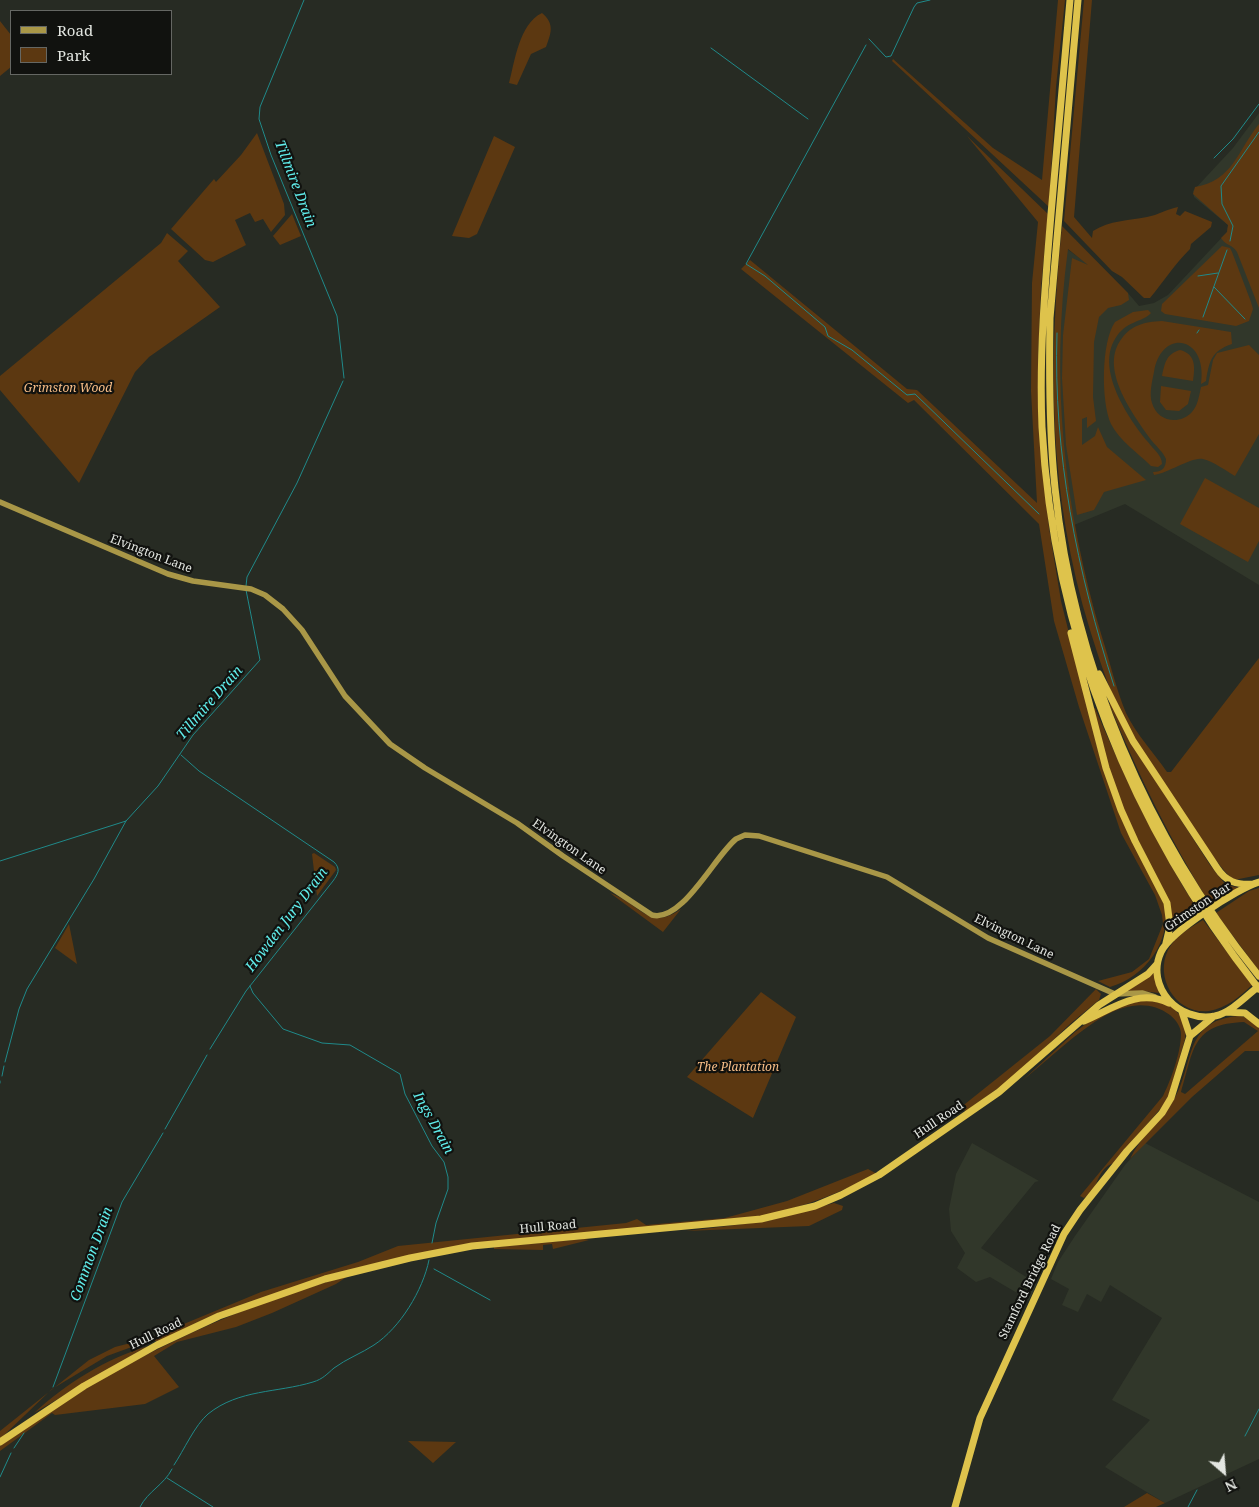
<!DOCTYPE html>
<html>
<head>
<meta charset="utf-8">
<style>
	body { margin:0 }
	#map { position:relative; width:1259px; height:1507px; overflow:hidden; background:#272b23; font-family:"Noto Serif",serif }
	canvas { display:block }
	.legend { position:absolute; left:10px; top:10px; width:162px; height:65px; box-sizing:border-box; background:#11120f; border:1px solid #656763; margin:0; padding:6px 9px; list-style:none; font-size:15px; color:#e3e6e1 }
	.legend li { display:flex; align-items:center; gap:10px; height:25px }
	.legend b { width:25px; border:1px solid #656763 }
	.north { position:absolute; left:1199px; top:1447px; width:50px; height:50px; -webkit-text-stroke:4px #11120f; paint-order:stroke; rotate:153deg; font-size:14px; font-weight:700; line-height:20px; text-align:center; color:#e3e6e1 }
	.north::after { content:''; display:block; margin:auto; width:18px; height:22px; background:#e3e6e1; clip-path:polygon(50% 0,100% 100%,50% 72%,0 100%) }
</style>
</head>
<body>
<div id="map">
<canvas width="1259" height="1507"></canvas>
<ul class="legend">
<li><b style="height:6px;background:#a99747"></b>Road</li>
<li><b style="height:14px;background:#5c3811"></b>Park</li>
</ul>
<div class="north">N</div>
</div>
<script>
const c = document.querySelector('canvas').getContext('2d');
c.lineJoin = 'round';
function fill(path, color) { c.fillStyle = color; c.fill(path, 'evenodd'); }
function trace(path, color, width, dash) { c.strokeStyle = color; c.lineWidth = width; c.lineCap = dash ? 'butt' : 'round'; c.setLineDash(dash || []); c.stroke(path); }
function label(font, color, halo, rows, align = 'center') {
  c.font = font + ' "Noto Serif",serif'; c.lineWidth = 4.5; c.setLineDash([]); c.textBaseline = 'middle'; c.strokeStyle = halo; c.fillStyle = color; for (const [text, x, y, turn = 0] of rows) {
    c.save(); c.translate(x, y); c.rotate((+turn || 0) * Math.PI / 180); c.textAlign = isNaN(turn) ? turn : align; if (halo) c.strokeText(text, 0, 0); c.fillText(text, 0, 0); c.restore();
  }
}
const built = new Path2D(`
	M1259,113V585L1125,504L1074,525L1061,433L1059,352L1062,292L1067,249L1128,293L1139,306L1154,303L1168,295L1227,232L1228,225L1194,197L1193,191L1233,148Z
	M972,1143L1039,1181L1035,1182L981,1248L1037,1284L1029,1300L990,1277L976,1282L957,1268L965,1253L951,1231L949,1209L956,1174Z
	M1145,1143L1259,1202V1459L1165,1503L1105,1467L1150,1420L1112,1400L1162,1318L1110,1285L1101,1302L1087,1294L1078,1312L1062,1305L1069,1289L1051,1279L1058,1262L1075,1236L1125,1165Z`);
const green = new Path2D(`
	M1058,0H1065L1056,87L1049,207L892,61L893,59L993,148L1042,180Z
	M1084,0H1092L1074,217L1092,238L1093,231C1110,220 1128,221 1147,217C1158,215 1167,209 1178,207L1176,214L1180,216L1185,211L1212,222L1211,227L1191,244L1190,249C1175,264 1164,281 1150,298H1144L1122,277L1112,271L1064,221Z
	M542,13C555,24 551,33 546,47L531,54L517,85L509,83C515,61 519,24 542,13Z
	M0,21L11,35V67L0,76Z
	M1259,124V308L1237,252C1233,245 1225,245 1221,238L1227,232L1228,225L1193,194L1195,187C1234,180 1237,151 1259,124Z
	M257,133L284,204L285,215L271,232L263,219L255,222L250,213L235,220L246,245L213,262L205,260L171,229L214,179L216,182L241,155Z
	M494,136L515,147L477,234L469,238L452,236Z
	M967,136L1048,214L1041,287L1038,360L1039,412L1049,528L1061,601L1100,758L1165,906C1171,942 1145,977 1110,987L1098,981L1132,972L1149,959L1163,924L1162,915L1155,895L1121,833L1079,707L1054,621L1039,524L914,400L908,403L741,269L750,260L907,389L917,390L1037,503L1031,391L1032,283L1038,222Z
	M292,214L301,236L280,245L273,236Z
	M1062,226L1128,293L1129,300L1121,305L1108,308L1099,317L1094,342L1093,397L1096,421L1087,428V417L1082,419V445L1095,436L1098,427L1107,447L1146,480L1104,492L1094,510L1077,515L1066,445L1062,378L1063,335L1072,258L1088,265L1068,249C1050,381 1064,510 1102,637C1110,662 1116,689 1126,713C1136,734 1154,753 1167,772H1171L1259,658V875L1234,880C1221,870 1215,856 1203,846C1177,806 1148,767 1126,725C1111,695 1100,662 1090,630C1048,493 1048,366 1062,226Z
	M167,233L188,251L178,261L220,307L149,357L135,372L79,483L0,390V376L161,243Z
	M1222,246L1230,248L1232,252L1251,302L1253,309L1249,321L1236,326L1165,314L1161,311L1162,304Z
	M1148,310L1151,313C1142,323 1126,320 1115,339C1096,370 1128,418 1148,442C1153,449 1162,455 1162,464L1158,467L1151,466C1138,453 1119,440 1111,424C1101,402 1101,342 1115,322L1133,312Z
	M1162,321L1231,332L1232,344C1211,351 1209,362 1206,381L1201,384C1208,335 1161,328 1154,372C1152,382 1149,394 1152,403C1157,421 1179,426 1192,412C1198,405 1199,396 1201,387L1208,385L1213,360L1217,353L1249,345L1259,355V434L1235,476C1225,470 1214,462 1203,459C1193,456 1168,473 1154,475L1153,472C1162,472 1166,468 1166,459C1163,452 1157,447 1152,441C1134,416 1100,371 1120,341C1130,325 1144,322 1162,321Z
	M1180,350C1196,354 1195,367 1193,381L1162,376C1165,363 1166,354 1180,350Z
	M1161,386L1191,391L1188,404L1179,411L1166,410L1160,402Z
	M1205,478L1259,508V541L1248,562L1180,524Z
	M1111,703L1127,736L1210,865L1225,884L1239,888L1222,900L1210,904C1170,840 1138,774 1109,704Z
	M1095,708C1125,778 1157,847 1199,912L1172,930L1170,903L1134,832L1115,789L1092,709Z
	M314,853L335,867L336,870L317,896L312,854Z
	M1259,888V971L1216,913L1249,891Z
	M610,893C639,903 649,932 681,909L663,932Z
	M1203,920L1252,985C1239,997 1227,1008 1209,1011C1177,1015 1154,979 1168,950C1175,936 1190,928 1203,920Z
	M69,924L77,964L55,948Z
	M1154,973L1159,993L1142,991L1124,993Z
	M1096,989L1101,994L1099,1000L1070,1024L1014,1077L966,1111L960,1108L1050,1036Z
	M761,992L796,1017L753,1118L687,1077Z
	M1137,999L1166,1003L1174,1009L1181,1016L1186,1030L1185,1039L1167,1101L1114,1163C1102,1166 1097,1181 1094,1190L1084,1198L1080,1196L1163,1096C1171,1080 1181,1052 1181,1034C1181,1027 1176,1020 1170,1015C1150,1000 1127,1004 1106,1015C1076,1032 1049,1059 1022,1081L1075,1032L1094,1018Z
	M1238,1016L1245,1017L1259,1027V1051H1245L1192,1097L1130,1159C1140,1137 1160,1122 1173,1101C1195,1066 1182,1021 1238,1016ZM1244,1022L1258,1031L1185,1094L1181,1092C1194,1049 1192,1024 1244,1022Z
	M868,1169L877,1174C840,1193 804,1207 763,1216L420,1253L329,1275L211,1316L160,1341H148L107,1356L52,1389L0,1439V1431L89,1360L115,1347L150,1338L261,1292L358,1262L398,1246L626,1223L637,1219L646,1225L725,1218L787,1201Z
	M834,1203L843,1206L842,1210L809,1226L686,1231L768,1221Z
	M584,1239L589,1240L553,1249L552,1244L543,1245V1250L494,1249V1247Z
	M348,1276L336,1284L272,1313L236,1327L177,1342L154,1356L179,1387L145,1404L55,1415L52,1413L0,1451V1446C105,1369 222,1310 348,1276Z
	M148,1346L34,1413C67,1383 105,1359 148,1346Z
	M408,1441L456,1442L433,1463Z
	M1147,1493L1165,1503L1156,1507H1124Z`);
const stream = new Path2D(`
	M304,0L260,107L259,119L271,155L337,316L344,378
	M869,39L886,57L891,56L914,7L917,3L930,0
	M866,45L746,264L765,276L825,327L828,336L852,350L907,395L915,394L1039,514
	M711,48L808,119
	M1214,158L1233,139L1259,104
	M1230,241L1233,226L1222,204L1221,186L1259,132
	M1198,276L1218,273
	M1214,287L1245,319
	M1203,317L1227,250
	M1057,333C1053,454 1077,571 1114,686
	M1197,333L1199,330
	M246,586L247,577L297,483L343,381
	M181,755L199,771L334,862C341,869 338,874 333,881L246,991L210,1049
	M0,861L126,821L158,786L193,735L260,660L246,590
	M250,986L253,993L283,1029L322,1043L350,1045L400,1074L405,1094L432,1146L444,1162L448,1177V1189L436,1223L432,1243
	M5,1062L19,1009L27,989L94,879L126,821
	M2,1076L4,1066
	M0,1083V1081
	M165,1129L207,1055
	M434,1269L490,1300
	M53,1387L122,1202L163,1133
	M1245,1436L1259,1409
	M14,1448L24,1433
	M174,1465C184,1450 195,1425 208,1414C239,1389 277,1393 313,1382C323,1379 327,1374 334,1368C346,1359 362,1353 374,1345C400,1328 423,1290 429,1260
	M0,1477L11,1453
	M167,1478L213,1507
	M140,1507C148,1491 164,1485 172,1469
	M1188,1507L1197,1490`);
const secondary = new Path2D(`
	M0,502L168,574L193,581L251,589L265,595L283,609L302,630L345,696L390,744L425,768L517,823L563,856L652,915C682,923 714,857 736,839L745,835L759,836L887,877L988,938L1115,994L1142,993L1155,997`);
const trunk = new Path2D(`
	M1070,0C1064,71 1057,142 1051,214C1045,285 1039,356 1042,427C1053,633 1132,828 1259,989
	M1078,0L1050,318C1049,375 1049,431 1055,488C1073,664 1148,839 1259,976
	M1071,633L1106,768L1121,810L1135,841L1167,903L1170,926L1166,943
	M1099,674L1133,741L1217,868C1226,882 1237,885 1253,884
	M1259,882C1238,888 1170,932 1161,952C1145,987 1179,1023 1215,1016C1232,1012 1246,996 1259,986
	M1226,1012L1245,1013L1259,1024
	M1084,1021C1112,1009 1138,988 1169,1003
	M1190,1036L1213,1017
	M0,1442L84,1386L157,1345L219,1316L325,1279L410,1258L472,1246L761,1219L815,1206L841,1195L879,1175L999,1092L1099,1005L1148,974L1157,964
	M955,1507L980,1418L1064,1234L1080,1210L1127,1151L1162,1113L1171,1098L1190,1036L1182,1012`);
const parkNames = [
	["Grimston Wood",68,389],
	["The Plantation",738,1068]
];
const streetNames = [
	["Elvington Lane",151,554,21],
	["Elvington Lane",569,847,35],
	["Grimston Bar",1198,907,-34],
	["Elvington Lane",1014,937,26],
	["Hull Road",939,1120,-34],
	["Hull Road",548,1227,-5],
	["Stamford Bridge Road",1030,1282,-64],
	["Hull Road",156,1334,-26]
];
const waterNames = [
	["Tillmire Drain",295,184,69],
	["Tillmire Drain",210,703,-49],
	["Howden Jury Drain",287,920,-53],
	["Ings Drain",433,1123,61],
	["Common Drain",92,1254,-70]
];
fill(built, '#31372a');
fill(green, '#5c3811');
trace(stream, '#208a8a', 1);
trace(secondary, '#a99747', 5.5);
trace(trunk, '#dec34c', 7);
label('italic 12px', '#f7bd87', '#11120f', parkNames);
label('12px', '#e3e6e1', '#11120f', streetNames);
label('italic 14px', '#60edeb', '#11120f', waterNames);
</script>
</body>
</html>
